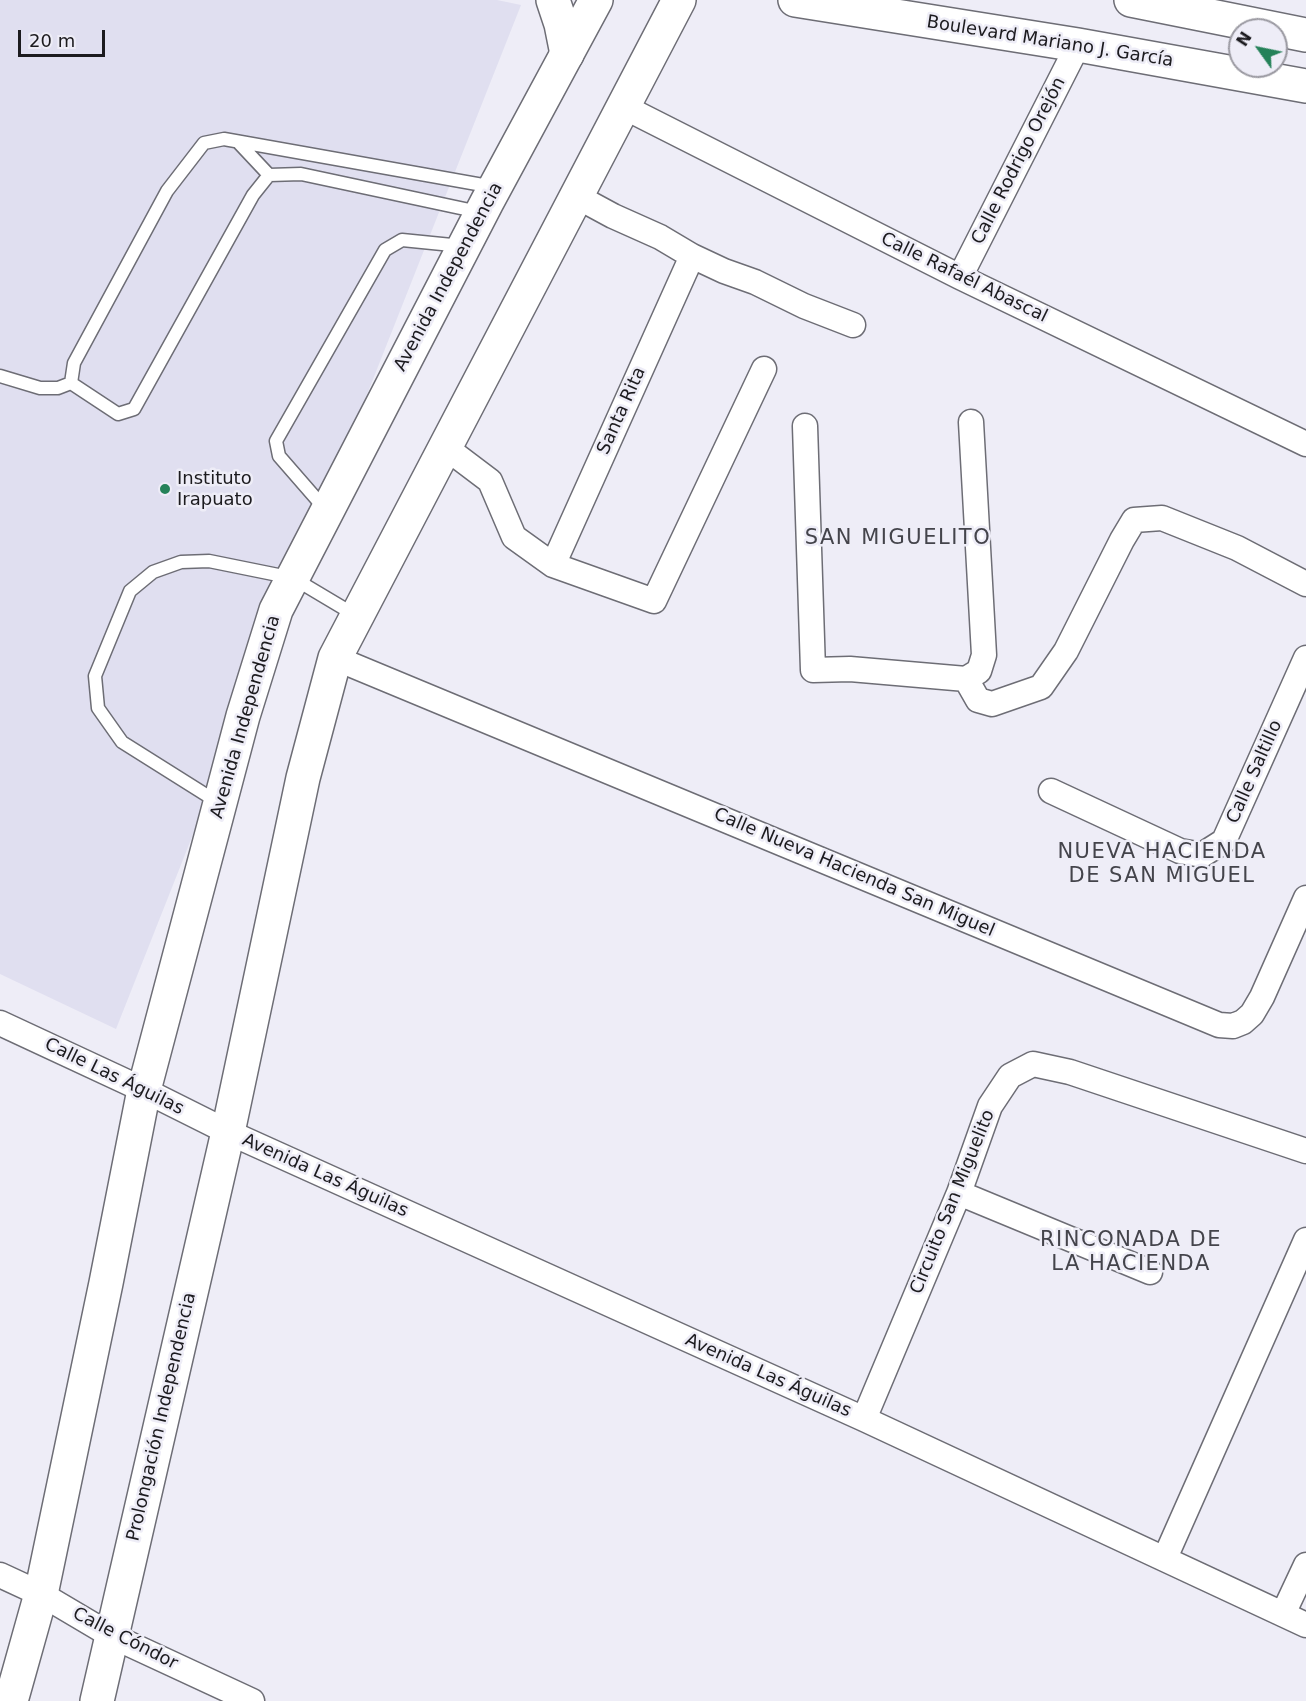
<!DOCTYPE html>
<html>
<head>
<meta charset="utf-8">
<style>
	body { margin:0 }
	#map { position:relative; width:1306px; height:1701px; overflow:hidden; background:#eeedf7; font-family:"DejaVu Sans",sans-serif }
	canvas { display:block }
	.north { position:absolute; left:1228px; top:18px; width:60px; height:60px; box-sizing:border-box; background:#eeedf7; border:2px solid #9a99a1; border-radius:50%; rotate:303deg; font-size:16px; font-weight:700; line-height:24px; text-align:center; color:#1c1b1f }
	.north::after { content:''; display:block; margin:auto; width:21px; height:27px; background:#258259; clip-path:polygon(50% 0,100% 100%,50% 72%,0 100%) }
	.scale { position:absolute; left:18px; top:30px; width:87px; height:27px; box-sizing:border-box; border:3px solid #1c1b1f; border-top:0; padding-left:8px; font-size:18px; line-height:21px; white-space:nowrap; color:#1c1b1f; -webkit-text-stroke:4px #eeedf7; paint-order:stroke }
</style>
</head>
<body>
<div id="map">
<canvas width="1306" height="1701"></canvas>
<div class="north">N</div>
<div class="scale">20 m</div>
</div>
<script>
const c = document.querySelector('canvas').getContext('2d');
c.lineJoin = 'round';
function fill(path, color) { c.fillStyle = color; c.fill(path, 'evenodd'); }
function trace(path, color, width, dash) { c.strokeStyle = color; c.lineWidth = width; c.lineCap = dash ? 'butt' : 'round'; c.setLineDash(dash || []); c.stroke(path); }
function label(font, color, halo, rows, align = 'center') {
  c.font = font + ' "DejaVu Sans",sans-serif'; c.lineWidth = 5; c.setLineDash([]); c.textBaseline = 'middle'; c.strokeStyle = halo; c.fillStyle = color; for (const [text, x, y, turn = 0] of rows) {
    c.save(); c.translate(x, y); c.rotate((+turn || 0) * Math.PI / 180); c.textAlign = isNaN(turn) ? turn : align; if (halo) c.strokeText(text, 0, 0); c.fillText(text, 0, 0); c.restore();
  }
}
const built = new Path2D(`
	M0,0H497L521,5L116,1029L0,974Z`);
const lane = new Path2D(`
	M238,142L269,175
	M479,212L301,174L269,175L253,195L134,409L118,414L71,383L74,363L167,191L204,143L224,139L494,187
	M0,376L40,388H58L71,383
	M326,510L279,456L276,441L385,250L402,240L462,246
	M219,803L122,742L98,708L95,676L130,591L153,572L181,562L209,561L293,578L355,615`);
const street = new Path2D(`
	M624,107L960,277L1306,444
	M576,196L613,216L660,237L692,256L724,271L755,282L804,306L853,325
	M960,277L1078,45
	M805,426L813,670L850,669L966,679L979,671L984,655L971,422
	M445,447L490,481L514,537L553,565L654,601L764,369
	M553,565L692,256
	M335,658L1219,1025L1233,1026L1243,1022L1252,1014L1262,997L1306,898
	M966,679L978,700L992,704L1041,687L1066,651L1122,540L1134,520L1162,518L1237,548L1306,584
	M1051,791L1180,851L1202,855L1224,841L1306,658
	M0,1023L144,1090L228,1132L864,1419L1306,1625
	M959,1193L1150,1272
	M864,1419L959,1193L990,1106L1010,1076L1033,1064L1070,1072L1306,1151
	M1165,1558L1306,1240
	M0,1575L41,1594L112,1636L252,1701
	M1283,1614L1306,1565`);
const secondary = new Path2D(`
	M11,1701L41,1594L106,1283L144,1090L243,716L276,610L487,202L596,0
	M97,1701L228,1132L303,778L335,658L679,0`);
const primary = new Path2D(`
	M553,0L561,24L567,54
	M795,0L1078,45L1306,86
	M1131,0L1306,35`);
const markers = [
	[165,489,6,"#258259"]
];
const streetNames = [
	["Boulevard Mariano J. García",1050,42,9],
	["Calle Rodrigo Orejón",1019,161,-63],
	["Avenida Independencia",449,277,-62],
	["Calle Rafaél Abascal",964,278,26],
	["Santa Rita",622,411,-66],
	["Avenida Independencia",246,717,-74],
	["Calle Saltillo",1255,772,-66],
	["Calle Nueva Hacienda San Miguel",854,873,23],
	["Calle Las Águilas",114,1077,26],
	["Avenida Las Águilas",325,1176,24],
	["Circuito San Miguelito",953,1202,-68],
	["Avenida Las Águilas",768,1376,24],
	["Prolongación Independencia",162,1417,-77],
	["Calle Cóndor",125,1639,27]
];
const poiNames = [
	["Instituto",177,479],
	["Irapuato",177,500]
];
const quarterNames = [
	["SAN MIGUELITO",898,539],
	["NUEVA HACIENDA",1162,853],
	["DE SAN MIGUEL",1162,877],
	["RINCONADA DE",1131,1241],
	["LA HACIENDA",1131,1265]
];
fill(built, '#e0dff0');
trace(lane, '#6d6d75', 15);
trace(street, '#6d6d75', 27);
trace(secondary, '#6d6d75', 36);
trace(primary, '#6d6d75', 36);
trace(lane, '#fff', 12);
trace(street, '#fff', 24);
trace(secondary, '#fff', 33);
trace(primary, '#fff', 33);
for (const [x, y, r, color] of markers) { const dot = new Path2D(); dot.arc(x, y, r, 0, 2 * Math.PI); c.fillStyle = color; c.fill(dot); trace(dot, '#eeedf7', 2); }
label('18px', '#1c1b1f', '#eeedf7', streetNames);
label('18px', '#1c1b1f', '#eeedf7', poiNames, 'left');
c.letterSpacing = '1.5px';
label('21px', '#44444b', '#eeedf7', quarterNames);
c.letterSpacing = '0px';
</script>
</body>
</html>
